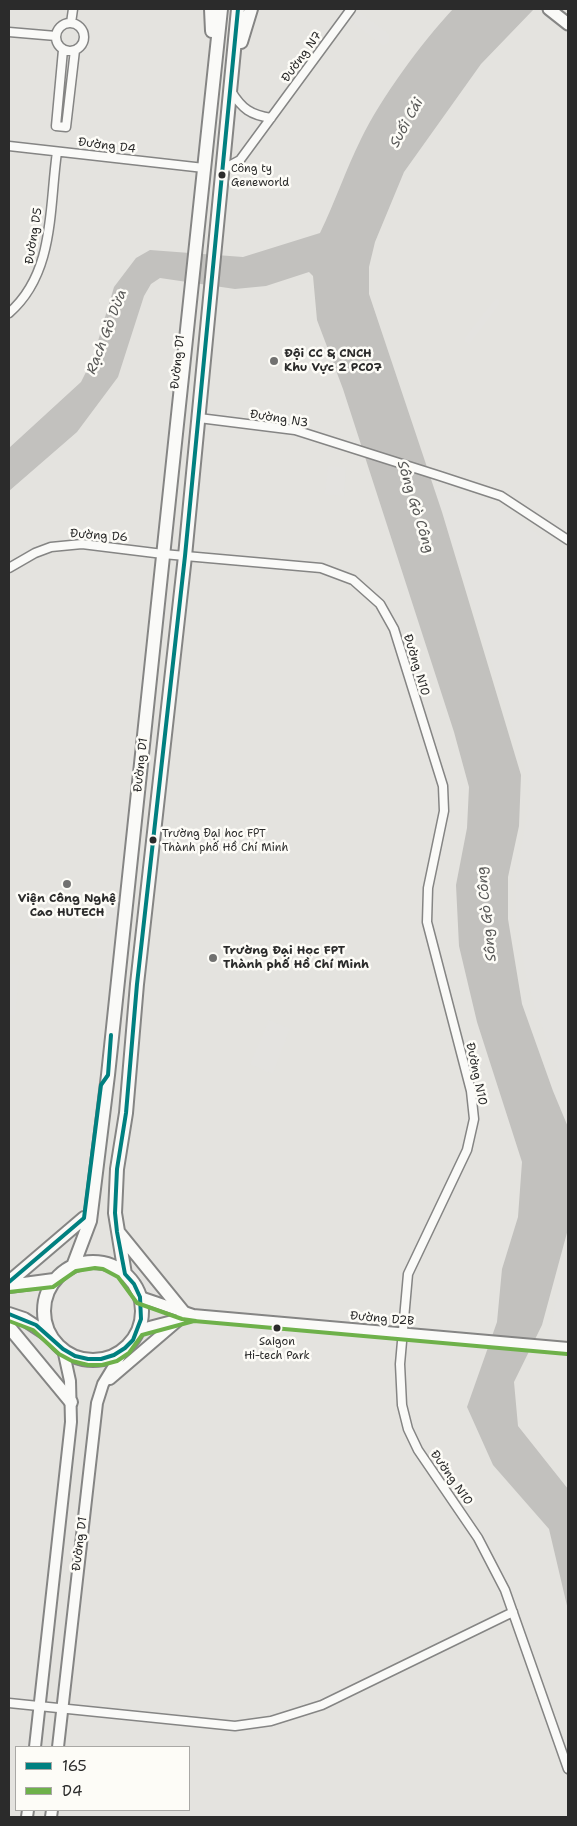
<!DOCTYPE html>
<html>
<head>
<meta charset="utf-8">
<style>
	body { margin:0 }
	#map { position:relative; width:577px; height:1826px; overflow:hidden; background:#f4f3f0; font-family:"Shantell Sans",sans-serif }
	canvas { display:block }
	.frame { position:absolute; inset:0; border:10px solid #2b2b2b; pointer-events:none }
	.legend { position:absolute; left:15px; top:1746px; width:175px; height:65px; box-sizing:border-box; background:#fdfcf7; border:1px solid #a9a8a5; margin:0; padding:6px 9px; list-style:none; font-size:15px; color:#2b2b2b }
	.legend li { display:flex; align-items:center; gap:10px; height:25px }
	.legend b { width:25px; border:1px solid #a9a8a5 }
</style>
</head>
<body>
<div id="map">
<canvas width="577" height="1826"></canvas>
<div class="frame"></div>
<ul class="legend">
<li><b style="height:6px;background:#008080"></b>165</li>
<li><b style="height:6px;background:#6eb14a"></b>D4</li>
</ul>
</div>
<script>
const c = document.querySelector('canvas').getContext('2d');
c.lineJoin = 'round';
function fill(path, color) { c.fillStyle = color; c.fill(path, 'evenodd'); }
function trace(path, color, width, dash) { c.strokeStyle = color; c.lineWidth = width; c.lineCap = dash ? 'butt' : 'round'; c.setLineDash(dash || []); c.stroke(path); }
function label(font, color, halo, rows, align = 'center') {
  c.font = font + ' "Shantell Sans",sans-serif'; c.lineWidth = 5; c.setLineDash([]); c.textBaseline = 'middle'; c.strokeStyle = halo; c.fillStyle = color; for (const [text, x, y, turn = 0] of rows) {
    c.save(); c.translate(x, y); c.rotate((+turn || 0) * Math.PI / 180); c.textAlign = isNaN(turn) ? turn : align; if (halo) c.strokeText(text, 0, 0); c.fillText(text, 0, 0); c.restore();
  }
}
const built = new Path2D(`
	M9,9H568V1817H9ZM16,1747H189V1810H16Z`);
const green = new Path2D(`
	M354,13H361L389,34V43L383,46L353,23L351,19Z
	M240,115L253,126L240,146L234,142L236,116Z
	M495,299L499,300L500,304L470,344L465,342L464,338Z
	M328,466L346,468L344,496L325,494Z
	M434,488L481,497L508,511L568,558V897L562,991L568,1039V1096L536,1011L526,975L516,917V879L530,797L527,774Z
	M102,896H113L118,901L116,929L110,933L97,928L100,898Z
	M9,963L20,965L15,1016L9,1015Z
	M269,1020L290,1029L273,1074L250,1064Z
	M77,1232C63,1266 55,1270 20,1278Z
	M129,1251L174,1306C146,1293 133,1283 129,1251Z
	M568,1261V1339L548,1338L560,1285Z
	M53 1309a41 41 0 1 1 82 0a41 41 0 1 1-82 0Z
	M18,1327C46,1336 58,1354 62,1382Z`);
const water = new Path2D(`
	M453,9H534L481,64L404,172L375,242L369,267V294L442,512L521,775L519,826L508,877V919L522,1004L553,1091L568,1127V1229L542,1325L514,1382L518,1426L568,1489V1610L549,1529L493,1465L467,1407L497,1322L502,1269L518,1217L522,1162L477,1022L459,946L456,885L467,828L469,787L454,732L343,389L317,320L313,276L309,272L266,286L235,289L160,278L151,284L144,296L118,377L77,432L9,491V448L81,382L93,358L114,287L136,258L150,250L243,257L320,233C335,202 346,169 361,139C381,98 422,42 453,9Z`);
const minor = new Path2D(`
	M56 37a14 14 0 1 1 28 0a14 14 0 1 1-28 0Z
	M71,23L73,9
	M9,32L56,36
	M63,50L56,126L66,127L75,50
	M231,91C242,109 251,115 271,118
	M9,146L204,168
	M223,169L240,160L351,9
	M9,313C55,273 49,208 57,152
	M199,418L295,430L440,476L501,496L568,540
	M9,568L35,553L51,547L82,544L163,554L321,568L353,580L380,604L394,629L443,786L444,811L428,888L427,922L471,1091L474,1119L467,1150L408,1274L400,1364L402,1405L408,1429L418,1450L478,1538L505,1590L568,1769
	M9,1703L235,1726L271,1721L322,1705L513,1612`);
const tertiary = new Path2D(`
	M140,1297L193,1315L568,1348
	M138,1330L176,1320
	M110,1379L180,1319
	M35,1747L71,1422L70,1381L63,1349
	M58,1747L97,1403L103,1384L125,1348
	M27,1817L28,1810
	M51,1817L52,1810`);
const secondary = new Path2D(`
	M549,9L568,24`);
const primary = new Path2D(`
	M211,9L212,31
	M241,42L251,9
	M119,1233L184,1313
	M44 1311a49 49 0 1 1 98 0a49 49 0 1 1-98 0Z
	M73,1266L90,1221L108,1075L221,9
	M125,1274L115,1213L117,1169L126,1113L137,984L185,556L238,9
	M9,1282L84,1218
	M9,1286L54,1280
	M9,1314L24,1319L50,1336
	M9,1327L71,1402`);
const bus1 = new Path2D(`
	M9,1282L84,1218L101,1085L108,1075L111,1035
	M9,1314L36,1325L63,1349L75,1356L88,1359H101L114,1355L125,1348L133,1340L141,1319L140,1297L134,1284L125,1274L117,1232L115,1213L117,1169L126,1113L137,984L185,556L238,9`);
const bus2 = new Path2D(`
	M9,1292L53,1287L76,1271L95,1268L103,1269L118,1277L137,1303L182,1319L196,1321
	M9,1321L33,1330L59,1354L72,1361L88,1365H102L117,1361L129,1353L142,1335L194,1321L567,1354`);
const markers = [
	[222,175,4.5,"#2b2b2b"],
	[274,361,5,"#717170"],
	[153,840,4.5,"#2b2b2b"],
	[67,884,5,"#717170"],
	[213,958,5,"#717170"],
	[277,1328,4.5,"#2b2b2b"]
];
const busNames = [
	["Công ty",231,169],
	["Geneworld",231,183],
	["Trường Đại học FPT",162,834],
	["Thành phố Hồ Chí Minh",162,848],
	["Saigon",277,1342,"center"],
	["Hi-tech Park",277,1356,"center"]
];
const streetNames = [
	["Đường N7",302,57,-54],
	["Đường D4",107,146,7],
	["Đường D5",34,236,-81],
	["Đường D1",178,362,-84],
	["Đường N3",279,419,9],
	["Đường D6",99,536,4],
	["Đường N10",416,665,73],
	["Đường D1",141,765,-84],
	["Đường N10",476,1074,78],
	["Đường D2B",382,1319,5],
	["Đường N10",451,1478,55],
	["Đường D1",80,1544,-83]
];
const poiNames = [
	["Đội CC & CNCH",284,354],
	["Khu Vực 2 PC07",284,368],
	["Viện Công Nghệ",67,899,"center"],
	["Cao HUTECH",67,913,"center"],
	["Trường Đại Học FPT",223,951],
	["Thành phố Hồ Chí Minh",223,965]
];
const waterNames = [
	["Suối Cái",407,123,-61],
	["Rạch Gò Dừa",107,332,-69],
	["Sông Gò Công",415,507,73],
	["Sông Gò Công",487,914,-96]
];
fill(built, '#e4e3df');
fill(green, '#e4e3e0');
fill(water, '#c2c1be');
trace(minor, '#858584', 11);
trace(tertiary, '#858584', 14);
trace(secondary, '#858584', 15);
trace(primary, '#858584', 16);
trace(minor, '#fafaf8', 8);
trace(tertiary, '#fafaf8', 10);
trace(secondary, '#fafaf8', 11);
trace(primary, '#fafaf8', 12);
trace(bus1, '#008080', 4);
trace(bus2, '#6eb14a', 4);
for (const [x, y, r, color] of markers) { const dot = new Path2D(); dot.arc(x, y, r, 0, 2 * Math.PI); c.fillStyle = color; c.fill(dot); trace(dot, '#fdfcf7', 2); }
label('11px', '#2b2b2b', '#fdfcf7', busNames, 'left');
label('12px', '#2b2b2b', '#fdfcf7', streetNames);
label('bold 12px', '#2b2b2b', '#fdfcf7', poiNames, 'left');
label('italic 14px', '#585857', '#fdfcf7', waterNames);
</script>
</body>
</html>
